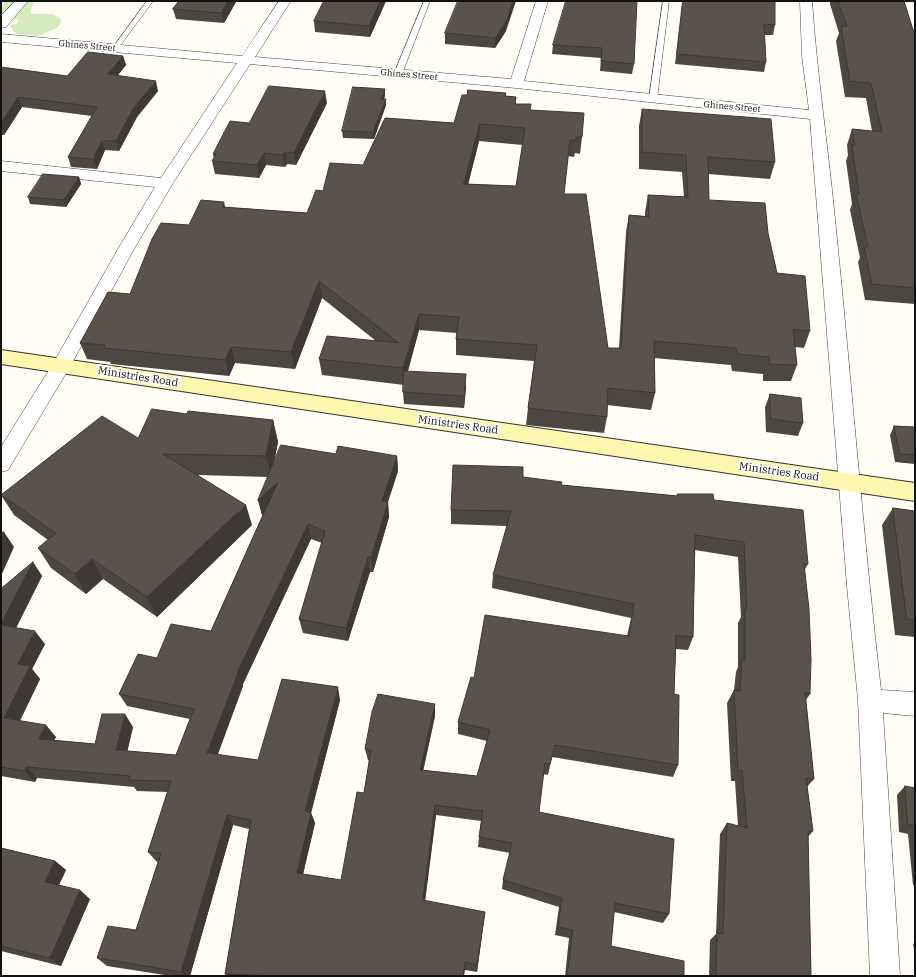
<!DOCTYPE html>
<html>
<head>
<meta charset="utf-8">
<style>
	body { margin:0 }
	#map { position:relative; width:916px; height:977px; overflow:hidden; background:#fffdf5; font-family:"IBM Plex Serif",serif }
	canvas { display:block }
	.frame { position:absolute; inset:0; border:2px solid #111; pointer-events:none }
</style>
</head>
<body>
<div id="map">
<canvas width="916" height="977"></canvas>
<div class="frame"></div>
</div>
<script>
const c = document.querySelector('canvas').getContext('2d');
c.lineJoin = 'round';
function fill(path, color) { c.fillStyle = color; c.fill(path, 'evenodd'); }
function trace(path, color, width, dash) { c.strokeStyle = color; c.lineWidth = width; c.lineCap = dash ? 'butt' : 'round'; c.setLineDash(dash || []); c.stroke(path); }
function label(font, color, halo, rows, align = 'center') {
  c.font = font + ' "IBM Plex Serif",serif'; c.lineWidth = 4; c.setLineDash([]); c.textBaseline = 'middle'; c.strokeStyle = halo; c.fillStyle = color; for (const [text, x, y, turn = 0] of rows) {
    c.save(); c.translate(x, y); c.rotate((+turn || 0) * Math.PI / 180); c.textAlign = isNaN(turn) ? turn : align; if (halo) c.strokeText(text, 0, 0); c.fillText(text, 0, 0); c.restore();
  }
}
const green = new Path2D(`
	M4,1H34L31,10V14H53L60,18L61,23L57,28L38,36L16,34L9,25L17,24L19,20L1,14V5L4,4Z`);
const lane = new Path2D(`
	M147,1H153L117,50H113L112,49Z
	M424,1H430L402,74L401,76H395L394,74Z
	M663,1H669L657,99L653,101L649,99Z`);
const street = new Path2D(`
	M15,1H28L6,27L1,28V16Z
	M279,1H291L255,57L511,79L536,1H548L524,81L809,110L802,56L800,1H812C817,74 828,146 835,219C851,376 863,533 881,690L915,692V716L883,713L900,976H870L858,700L847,586L810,119L516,88L250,64L173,183L134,249L71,365L8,470L1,472V447L54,362L118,249L155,187L1,171V161L161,178L237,63L1,42V34L242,56Z`);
const secondary = new Path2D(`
	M1,350L915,483V501L1,364Z`);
const wall = new Path2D(`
	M179,1H240V2H236L224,23L176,19L173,9Z
	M324,1H386L370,37L315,32L314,21Z
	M594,1L634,64L632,74L600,71L601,58L552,54L553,45Z
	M683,1H775V25L773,35H764L766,62L764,72L675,64Z
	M830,1H904L913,30H915V304L865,300L858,262L860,258L850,210L852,204L846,161L848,155L847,145L852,129L872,131L866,98L845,97L836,41L839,33L830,4Z
	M506,31L495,48L445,44V33Z
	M123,56L126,65L117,76L158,91L137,117L119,151L105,150L97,169L71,167L68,157L92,116L22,107L4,135H1V67L67,76Z
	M506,93V96L516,97V104L530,110L582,137L580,154L575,153L574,157L568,156L564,194L608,348H619L626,232L629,215L645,216V212L648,195L684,197L682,172L639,169V126L642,109L775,162L770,179L708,174L709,200L768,233L777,273L810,331L804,348L795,347L797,365L791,381H763V374L732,371L731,365L654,358L655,393L651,410L607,405V417L604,433L526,425L528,408L534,361L456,355V339L457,333L419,330L408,371L466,387L464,408L404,404L403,392L404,385L322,375L319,359L376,341L322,298L295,369L235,363L229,376L111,364L110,362L87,359L80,343L130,294L189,225L226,207L307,213L323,191L363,165L454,123L467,95ZM479,141L523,145L516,186L468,184Z
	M385,96L384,99L386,105L374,139L343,138L342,131Z
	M327,103L296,165L287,164L285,167L266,165L259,178L215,174L212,161L214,158L213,154L249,123Z
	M79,177L81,184L66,207L30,204L28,197Z
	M770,394L803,423L798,436L766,432L765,407Z
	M187,414L273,420L278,442L274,462L336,454L397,456L398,471L388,502L389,517L373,572H370L348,641L303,633L299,619L322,543L311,539L243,684V686L217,755L258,760L340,700L311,813L315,823L303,874L341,880L364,793L369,761L368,760L365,749L435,704V716L423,770L477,776L487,741L458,734V722L474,678L627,636L631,618L492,588L493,575L507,526L451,524V510L523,477L561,485L677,496V494L714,500L808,564L804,571L810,694L806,700L814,779L807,787L813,831L808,837L811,976H709L710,940L716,934L720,834L727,823L738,826L735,781H731L727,703L734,690L736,672L738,667V623L741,617L738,557L695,550L693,637L688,650L676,649L674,694L678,765L673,777L552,757L548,775L543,774L539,812L669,914L663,923L614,912L611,946L684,976H565L569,938L555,935L559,907L502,889L503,880L510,853L478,847L479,837L481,821L436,815L425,901L485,912L477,972L465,970L464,976H227L225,974L249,829L233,825L190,976H171L107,966L97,958L136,930L158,862L156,861L148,852L168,792L137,791L134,787L37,778L35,782L1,776V589L33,562L42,576L16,628L45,644L32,669L40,679L20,721L56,737L54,740L95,744L133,727L127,751L176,755L190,719L127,706L119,694L157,658L211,631L263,514L262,515L258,500L268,477L198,475L252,525L157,617L103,579L86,594L51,568L38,548L48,540L14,515L1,495L138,438Z
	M894,426L915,427V464L895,462L890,435Z
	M893,508L915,511V637L895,635L882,525Z
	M905,786L915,788V885H913L908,834L899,832L897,795Z
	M1,848L55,861L66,870L59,885L90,899L61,966L1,951Z
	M915,943V954L913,944Z`);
const shadedWall = new Path2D(`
	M228,1H236V2L224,23L221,13Z
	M380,1H386L370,37L369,26Z
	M513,1H516L506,31L495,48V38Z
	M123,56L126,65L111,84L108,74Z
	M156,81L158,91L137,117L119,151L116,141L134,107Z
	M385,89V96L381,105V99Z
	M325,91L327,103L296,165L294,153Z
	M18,97L22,107L4,135L1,128V123Z
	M386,99V105L374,139L373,132Z
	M480,124L479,141L464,201V184Z
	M102,141L105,150L97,169L93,159Z
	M285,152L287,164L285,167L283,155Z
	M264,153L266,165L259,178L257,165Z
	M79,177L81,184L66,207L64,200Z
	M224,202L228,219L222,207Z
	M319,281L322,298L295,369L291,352Z
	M419,314V330L404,385L403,368Z
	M231,347L235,363L229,376L225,360Z
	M466,374V387L464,408V396Z
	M273,420L278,442L271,477L266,456Z
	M397,456L398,471L383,516L382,501Z
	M278,482L281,497L262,515L258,500Z
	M388,502L389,517L373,572L371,558Z
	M246,505L252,525L157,617L147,597Z
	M308,524L311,539L243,684V686L214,765L207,753L237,673Z
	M4,532L14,547L1,576V540Z
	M368,557L370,572L348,641L346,628Z
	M92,559L103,579L86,594L75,574Z
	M33,562L42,576L11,638L1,625V624Z
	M35,631L45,644L32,669L40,679L15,730L4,718L18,664Z
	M338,687L340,700L311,813L315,823L301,883L297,873L305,811Z
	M435,704V716L421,781L420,770Z
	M125,714L133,727L125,762L116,750Z
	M46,725L56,737L49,751L39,739Z
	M26,767L37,778L35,782L25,771Z
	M435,805L436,815L424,909L423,900Z
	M227,815L233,825L190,976H186L181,972Z
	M55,861L66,870L56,891L45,882Z
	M80,890L90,899L61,966L50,958Z
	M485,912L484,920L477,972V965Z`);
const building = new Path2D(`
	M179,1H228L221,13L173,9Z
	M324,1H380L369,26L314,21Z
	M458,1H513L507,20L495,38L445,33Z
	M566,1H637L634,64L601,61L602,48L553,45Z
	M683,1H775V25L764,24L766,62L677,54Z
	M838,1H904L913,30H915V288L872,284L864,247H868L856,194H859L852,145H855L852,129L882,132L871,83L850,81L841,26H847Z
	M88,52L123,56L108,74L156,81L134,107L116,141H102L93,159L68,157L97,107L18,97L1,123V67L67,76Z
	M269,86L325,91L294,153L285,152L283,155L264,153L257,165L212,161L216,154H213L230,121L249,123Z
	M353,87L385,89L381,99H386L373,132L342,131Z
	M468,90L506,93L505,96L516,97L515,104H531L530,110L584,113L582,137H576V140H570L564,194H586L608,348H621L629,215L649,217L648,195L688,197L686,155L642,152V109L771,119L775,162L708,157L709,200L765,203L768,233L777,273L805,276L810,331L793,329L797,365L769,364V357L737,354L736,348L654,341L655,393L608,388L607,417L528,408L537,345L456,339L459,317L419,314L403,368L319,359L327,336L399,343L319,281L291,352L231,347L225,360L104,348L105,345L80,343L108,292L130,294L152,239L161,223L189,225L201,200L224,202L222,207L307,213L316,190L323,191L330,163L363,165L385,118L454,123L462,95H467ZM480,124L525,128L516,186L464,184Z
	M43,174L79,177L64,200L28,197Z
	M404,371L466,374L464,396L403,392Z
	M770,394L801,398L803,423L771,419Z
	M152,409L187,414L188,411L273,420L266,456L163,454L246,505L147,597L92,559L75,574L38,548L56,533L1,495L102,416L138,438Z
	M894,426L915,427V455L900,454Z
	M281,445L336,454L338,446L397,456L382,501L388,502L371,558L368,557L346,628L299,619L325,531L308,524L237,673H238L207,753L258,760L282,679L338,687L305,811L311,813L297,873L341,880L357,792L364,793L371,750L365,749L372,712L378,694L435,704L420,770L477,776L490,730L458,722L471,677L474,678L485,615L629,636L634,604L493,575L511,511L451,510L453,465L523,467V477L562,482L561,485L678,496L677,494H713L714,500L803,510L808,564H804L809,609L811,659L810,694L805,692L814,779L806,778L813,831H808L811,976H716L717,933L723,934L727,823L747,828L742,770H738L734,690L740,691L742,659L745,660V609H747L744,542L695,535L693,637L676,635L674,694L679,695L678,765L555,745L550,764L545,763L539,812L674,839L669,914L615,903L611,946L684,961V976H567L573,930L558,927L562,898L503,880L512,843L479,837L483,811L435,805L423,900L485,912L477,965L465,962L463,976H280L225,974L251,820L227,815L181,972L97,958L108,926L136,930L161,853L148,852L171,781L129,780L130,776L26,767L25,771L1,767V625L35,631L18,664L30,666L4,718L46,725L39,739L95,744L102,714H125L116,750L176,755L194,709L119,694L138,654L157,658L171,624L211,631L278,482L258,500Z
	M893,508L915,511V620L907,619Z
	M1,532H4L1,540Z
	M33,562L1,624V589Z
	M905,786L915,788V826L908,824Z
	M1,848L55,861L45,882L80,890L50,958L1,946Z`);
const farStreetnames = [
	["Ghines Street",87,46,5],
	["Ghines Street",409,75,5],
	["Ghines Street",732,107,5]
];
const streetNames = [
	["Ministries Road",138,377,9],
	["Ministries Road",458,425,8],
	["Ministries Road",779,472,8]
];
fill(green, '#d5ebbd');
trace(lane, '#444', 1);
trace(street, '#444', 1);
trace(secondary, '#333', 2);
fill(lane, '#fff');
fill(street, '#fff');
fill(secondary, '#fff6b0');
fill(wall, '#4d4742');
fill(shadedWall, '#3f3936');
fill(building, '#5a524d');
trace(building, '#3f3936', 1);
label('9px', '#111', '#fff', farStreetnames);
label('11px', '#111', '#fff', streetNames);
</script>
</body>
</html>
